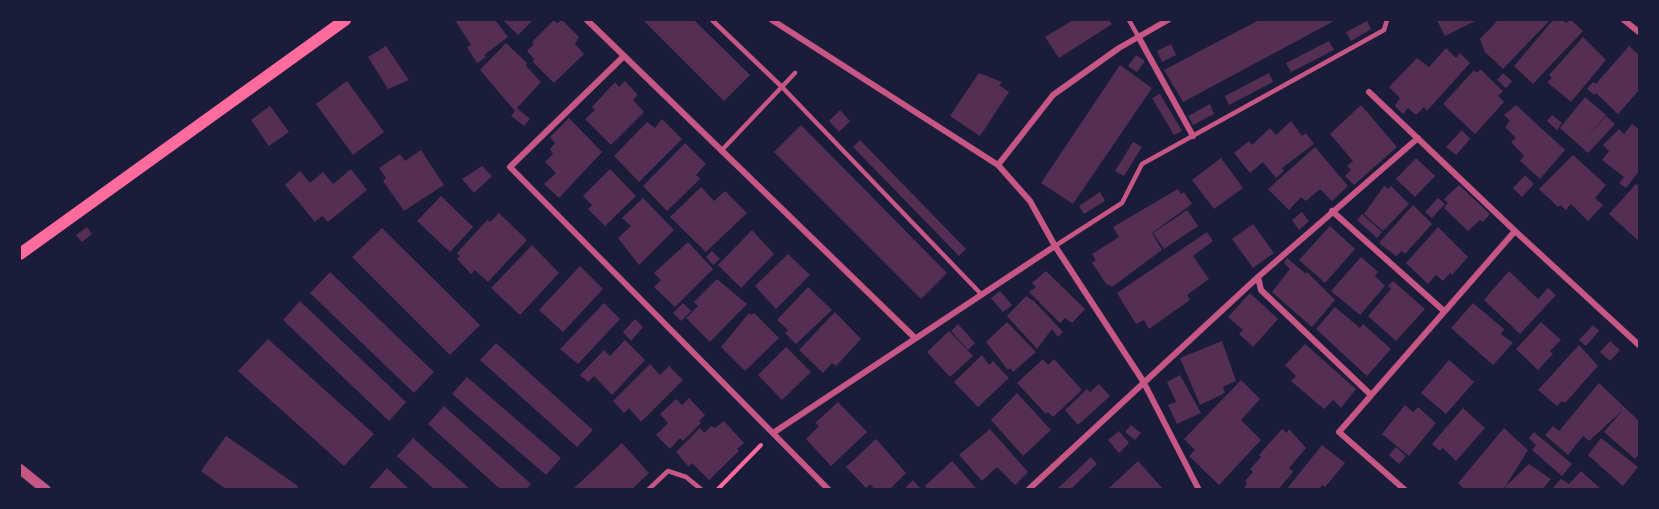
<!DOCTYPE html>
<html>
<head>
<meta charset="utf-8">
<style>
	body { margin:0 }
	#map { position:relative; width:1659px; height:509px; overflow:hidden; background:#1b1b3a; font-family:Signika,sans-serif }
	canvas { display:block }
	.frame { position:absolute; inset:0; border:21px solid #1b1b3a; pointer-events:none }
</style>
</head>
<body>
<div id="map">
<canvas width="1659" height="509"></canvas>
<div class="frame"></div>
</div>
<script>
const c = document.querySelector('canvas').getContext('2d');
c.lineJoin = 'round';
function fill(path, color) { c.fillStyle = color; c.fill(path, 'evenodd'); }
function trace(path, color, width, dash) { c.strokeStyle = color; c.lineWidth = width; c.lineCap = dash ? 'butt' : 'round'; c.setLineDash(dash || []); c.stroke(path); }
const building = new Path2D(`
	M455,20H495L508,37L484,55L486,57L477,63L467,47L471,45Z
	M503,20H533L518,35Z
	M554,20L557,23L562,20L579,37L575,44L584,54L554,83L533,62L534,59L527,51L534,44L532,42Z
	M643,20H694L750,75L724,101Z
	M1073,20H1109L1112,24L1059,58L1045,37Z
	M1259,20H1336L1183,102L1164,70Z
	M1437,20H1477L1445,36Z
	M1498,20H1548L1549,21L1503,69L1485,52L1480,39Z
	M1553,20H1562L1566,23L1571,20L1583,31L1533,84L1514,66Z
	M1367,21L1371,29L1351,41L1346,32Z
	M1583,37L1606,60L1571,102L1547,82L1552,78L1549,75Z
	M1329,41L1334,50L1291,72L1286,63Z
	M506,43L527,63L526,66L541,82L517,108L530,119L524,126L511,116L515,111L480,70Z
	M1171,44L1176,55L1162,62L1157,51Z
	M386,46L409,80L388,89L368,57Z
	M1629,46L1640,56V89L1618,114L1596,93L1594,95L1587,89L1593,82L1596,84Z
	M1446,48L1456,58L1460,53L1470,63L1427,111L1424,107L1416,115L1408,108L1403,114L1395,106L1400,98L1389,87L1417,58L1429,67Z
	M1136,55L1145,61L1137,72L1128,66Z
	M1120,65L1152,88L1073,204L1041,183Z
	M1480,69L1503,91L1498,96L1504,102L1475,134L1443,104L1474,70L1477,73Z
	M979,73L1002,82L999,85L1009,92L980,136L950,116Z
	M1269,73L1273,82L1229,105L1225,96Z
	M1503,73L1512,81L1506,88L1497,80Z
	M347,81L384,132L353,155L316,104Z
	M625,81L638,95L633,100L644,112L611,145L585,119L595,110L592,107L615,82L619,87Z
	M1160,94L1182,131L1174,135L1152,98Z
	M1585,97L1606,115L1582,143L1606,116L1615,124L1588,153L1560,128Z
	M1210,104L1214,114L1193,125L1188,116Z
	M1361,105L1397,147L1354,185L1345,176L1351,170L1347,166L1353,161L1330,134Z
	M1516,105L1565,150L1540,179L1520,161L1524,156L1511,142L1516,138L1505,127L1510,121L1504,115Z
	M270,106L289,132L269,146L251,120Z
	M840,110L850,121L839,132L829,121Z
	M1552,115L1562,123L1557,130L1547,121Z
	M569,118L602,152L559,198L544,184L556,173L545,162L553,154L550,149L555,143L550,137Z
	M662,119L682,139L639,182L614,156L647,122L655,128Z
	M1291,121L1302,136L1306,133L1314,144L1282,168L1284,171L1276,178L1263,162L1250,173L1234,153L1249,141L1252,145L1270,128L1276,135Z
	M1632,124L1640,130V170L1626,188L1619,183L1624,177L1602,160L1609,151L1603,145L1619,129L1624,134Z
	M801,125L947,273L921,299L774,152Z
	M1462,130L1470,139L1456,155L1446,147Z
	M860,140L966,249L959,256L853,147Z
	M1133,142L1142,147L1124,176L1115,171Z
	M685,143L706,164L696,175L700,179L667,211L643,186Z
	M1315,147L1348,186L1332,201L1320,189L1306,201L1301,197L1289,210L1268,189Z
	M421,150L444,185L404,211L383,181L386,178L379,168L400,154L405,161Z
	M1573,155L1606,185L1595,198L1603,205L1588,221L1571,204L1566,210L1560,205L1558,207L1539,189Z
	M1221,158L1243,188L1214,209L1192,180Z
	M1416,158L1435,176L1415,197L1396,179Z
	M482,166L492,176L474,193L462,179Z
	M351,169L367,190L328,222L322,216L315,222L285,185L300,171L310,183L323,172L333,184Z
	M610,169L636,196L605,226L588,209L592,205L583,196Z
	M1525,175L1534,184L1522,197L1513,188Z
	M1636,184L1640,187V242L1609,214Z
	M1459,185L1490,214L1483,222L1480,220L1468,231L1444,208L1448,203L1444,199Z
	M1384,186L1388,189L1391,186L1409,204L1383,231L1364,214Z
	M701,187L714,201L725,191L747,213L706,252L670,217Z
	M1178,189L1181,194L1184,192L1192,204L1152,233L1162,250L1112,287L1109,284L1107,285L1092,263L1096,260L1092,254L1119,237L1113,227Z
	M1100,192L1105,201L1084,214L1079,206Z
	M441,196L473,227L450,252L417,221Z
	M643,198L674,230L639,265L618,238L631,226L622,218Z
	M1438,198L1445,204L1432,218L1425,212Z
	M1413,205L1432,224L1405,254L1402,251L1396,256L1379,243Z
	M1187,210L1198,226L1164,249L1153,233Z
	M1302,212L1309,221L1299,230L1292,220Z
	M499,213L527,240L488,282L475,270L471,274L457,259L460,256L457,253L487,220L490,222Z
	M1362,214L1382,232L1377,238L1357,220Z
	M1253,224L1274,253L1253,268L1232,239Z
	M1330,226L1355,249L1325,283L1299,260Z
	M87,227L92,234L82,242L76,235Z
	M1438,227L1468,257L1452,275L1450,273L1443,281L1436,275L1428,284L1406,263Z
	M382,228L480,325L450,355L352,257Z
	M752,230L774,254L741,288L718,265Z
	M1207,232L1213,241L1193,256L1209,279L1187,295L1190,300L1149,329L1144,320L1136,324L1117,293Z
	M688,242L713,269L675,307L654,287L661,280L654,273Z
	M532,245L559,273L520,315L491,288Z
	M712,251L720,259L713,265L706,257Z
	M788,254L810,275L776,309L755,286Z
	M1361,257L1378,272L1375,276L1385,286L1360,315L1331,291Z
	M1287,258L1306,274L1307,272L1335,300L1312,327L1272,292L1290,269L1284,263Z
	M580,266L603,289L563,332L539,310Z
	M1046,271L1085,309L1072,323L1065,318L1060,323L1029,292L1036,287L1032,283Z
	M1509,271L1538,299L1548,288L1556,295L1520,334L1484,300Z
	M330,272L434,372L414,393L310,293Z
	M717,279L747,304L710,342L686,318L698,306L694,302Z
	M1393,281L1425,309L1396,341L1368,316L1391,289L1388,286Z
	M808,287L832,310L796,344L785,333L788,330L777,320Z
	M1000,291L1012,305L1003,312L991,298Z
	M1250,293L1278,319L1253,347L1239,334L1243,330L1228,317Z
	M1026,296L1034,301L1063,332L1058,337L1052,329L1037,349L1007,316Z
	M300,301L406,402L389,421L283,320Z
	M604,303L620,319L578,364L560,349Z
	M683,303L691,311L681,321L673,313Z
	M1473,303L1504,329L1501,334L1513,343L1493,365L1451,328Z
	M1335,307L1360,328L1363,324L1391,349L1367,376L1316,329Z
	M835,312L861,339L836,366L832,363L823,373L799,350Z
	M749,313L751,315L754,313L779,338L745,371L721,347Z
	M635,319L643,327L631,341L623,332Z
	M1007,322L1036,352L1013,372L1010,368L1008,370L986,342Z
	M1541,322L1561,340L1550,351L1553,354L1538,370L1516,349Z
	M958,324L975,343L968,350L951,331Z
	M1593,325L1599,331L1586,346L1579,340Z
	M949,331L973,356L950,377L927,352Z
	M268,339L374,434L344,466L238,371Z
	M625,340L645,360L612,395L594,376L588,382L580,375L604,350L610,356Z
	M1222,341L1236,381L1223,387L1225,393L1200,405L1180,358Z
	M1610,341L1620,350L1610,361L1600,352Z
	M496,343L593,430L577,447L480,360Z
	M1305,344L1356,389L1341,408L1333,400L1324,409L1291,381L1296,376L1285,365Z
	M1579,345L1598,366L1565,403L1562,401L1557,406L1538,390Z
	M786,347L811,372L782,400L758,375Z
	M982,355L989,365L993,361L1009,378L978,407L954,382Z
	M1043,359L1048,365L1054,359L1082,390L1053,417L1048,412L1046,414L1017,383Z
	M1449,360L1474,382L1446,414L1421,393Z
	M650,364L660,375L669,366L683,380L641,422L629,408L624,413L613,401Z
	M1180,375L1201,413L1177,424L1168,405L1176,402L1167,382Z
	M467,377L561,458L546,475L452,394Z
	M1241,380L1260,399L1241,420L1261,440L1219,485L1189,456L1195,450L1184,439Z
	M1599,383L1640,422V453L1635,459L1604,432L1623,410L1589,441L1583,436L1568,455L1545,435L1553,426L1559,431Z
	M1099,384L1110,396L1078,425L1065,410L1087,389L1090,392Z
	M1017,393L1051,430L1023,456L991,420Z
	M689,398L705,415L699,421L701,423L683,441L680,438L670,449L656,435L668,423L660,414L676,399L682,405Z
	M838,402L867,432L831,466L806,439L819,426L815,423Z
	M1405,405L1413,412L1418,407L1436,423L1409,456L1382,434Z
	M444,406L531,484L526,490H501L428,424Z
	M1463,408L1485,428L1456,461L1443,448L1440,451L1432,444Z
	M724,421L744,443L737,449L739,451L709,480L692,463L689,467L676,452L700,428L704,433L711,426L715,428Z
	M1131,425L1141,433L1135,440L1125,432Z
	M1504,428L1528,450L1505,487L1529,464L1551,479L1542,490H1508L1505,487L1501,490H1465L1458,483Z
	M990,429L1028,472L1015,485L997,467L982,481L959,455Z
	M1282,429L1287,433L1289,429L1306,448L1289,468L1293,472L1278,490H1243L1247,483L1245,481L1253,472L1250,469L1261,457L1259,455Z
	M1119,431L1129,443L1119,453L1108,440Z
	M1534,432L1572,464L1562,476L1532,450L1536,445L1529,438Z
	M226,436L298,486L296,490H227L201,471Z
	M413,438L471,490H435L397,456Z
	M1601,438L1638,467L1623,486L1588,455Z
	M876,439L906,473L889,490H875L870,484L866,488L846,467Z
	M622,443L649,473L631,490H572Z
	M1322,445L1345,463L1325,487L1322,485L1319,490H1286Z
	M1396,447L1406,456L1399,464L1389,455Z
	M1091,457L1097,464L1070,490H1056Z
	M952,461L976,488L928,490L925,486Z
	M1138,461L1164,490H1107Z
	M387,468L410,490L369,488Z
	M1581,471L1602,490H1551L1561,479L1569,484Z
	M913,480L922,490H903Z`);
const path = new Path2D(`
	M718,489L761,445`);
const service = new Path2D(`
	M712,20L782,87L981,294
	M1129,20L1138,36
	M721,151L795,73
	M1055,246L1122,203L1142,164L1384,30L1387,20
	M648,490L668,471L686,477L702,490`);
const minor = new Path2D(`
	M587,20L914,337
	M772,20L998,165L1030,201L1055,246L1143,381L1199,490
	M1624,20L1640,33
	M1138,36L1193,136
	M623,57L510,167L829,490
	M1369,92L1515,231
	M998,165L1053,95L1119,48L1168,20
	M1332,211L1444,311
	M1371,395L1261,290L1258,277L1418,138
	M773,433L1055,246
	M1028,490L1258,277
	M1405,490L1339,432L1515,231L1640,346`);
const tertiary = new Path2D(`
	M20,469L46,490`);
const secondary = new Path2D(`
	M20,254L345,20`);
fill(building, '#542f53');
trace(path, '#ff6b9d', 4);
trace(service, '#c65784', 4.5);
trace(minor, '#c65784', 6);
trace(tertiary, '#c65784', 10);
trace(secondary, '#ff6b9d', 12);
</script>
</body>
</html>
